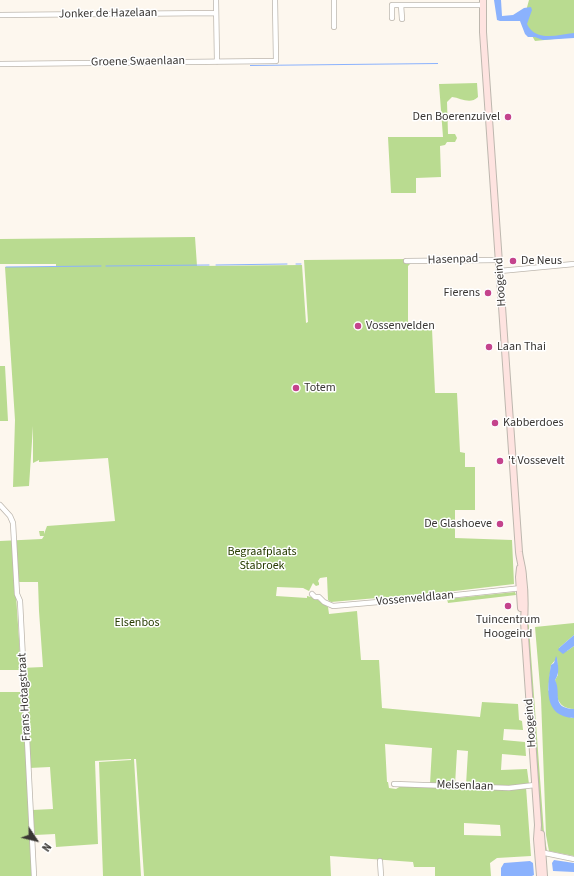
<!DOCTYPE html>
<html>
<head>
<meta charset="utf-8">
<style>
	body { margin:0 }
	#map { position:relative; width:574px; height:876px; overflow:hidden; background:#fdf7ee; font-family:"Source Sans 3",sans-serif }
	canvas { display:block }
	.north { position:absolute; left:16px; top:820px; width:40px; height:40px; -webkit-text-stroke:3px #fff; paint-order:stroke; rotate:125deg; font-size:11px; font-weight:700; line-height:16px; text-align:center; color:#393633 }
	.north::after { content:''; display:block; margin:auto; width:14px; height:18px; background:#393633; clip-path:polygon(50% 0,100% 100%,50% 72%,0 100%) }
</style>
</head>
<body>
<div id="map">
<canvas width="574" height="876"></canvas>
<div class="north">N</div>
</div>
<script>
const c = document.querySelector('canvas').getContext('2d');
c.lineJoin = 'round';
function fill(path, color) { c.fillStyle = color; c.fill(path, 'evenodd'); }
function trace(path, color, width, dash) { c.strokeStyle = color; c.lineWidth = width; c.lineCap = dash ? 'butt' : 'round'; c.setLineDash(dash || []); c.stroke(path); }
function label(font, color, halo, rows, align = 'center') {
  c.font = font + ' "Source Sans 3",sans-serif'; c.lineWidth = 3; c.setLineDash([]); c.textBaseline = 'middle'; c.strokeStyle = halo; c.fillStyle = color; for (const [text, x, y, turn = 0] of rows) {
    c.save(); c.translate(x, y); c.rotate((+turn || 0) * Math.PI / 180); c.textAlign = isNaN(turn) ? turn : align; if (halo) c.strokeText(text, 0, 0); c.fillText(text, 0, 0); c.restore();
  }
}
const green = new Path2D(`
	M529,0H574V37L535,41L522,18L526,11Z
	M477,83L478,97C470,105 461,98 452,97L447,102L448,134H455L457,138L455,142H447L445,145L440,146L441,177L416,178V193H391L388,137H443L439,84Z
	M195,237L197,266L302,265L306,323L308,322L304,260L411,259V263L408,266V329H432L435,393H457L460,452L465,453V467H475V510H455V538L512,540L514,584L446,592L331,602L328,600L327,577L320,578L318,581L319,583V585L316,586L313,583L309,591L303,588L277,587L276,596L307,598V596L315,598L328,607L329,614L357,611L361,660H379L382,708L480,717L482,702L518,704L519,720L522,721L523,730L504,729L503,740L525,742L526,756L502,754L501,770L527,769L529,784L512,786L466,785L468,751L457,750L455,785L430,784L432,748L385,744L387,782H388L389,788L396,789L401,786L526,787L531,856L497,858L490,863L491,876H435V867H414L413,862L330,856L331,876H144L136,759H134L141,876H103L99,762L131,760V759L95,761L98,844L56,847L55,834L35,835L32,810L53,809L50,767L29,768L25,670H0V541L42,539L44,536H40L39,531H44V534L47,526L115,521L108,458L39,462V460L33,463V426L29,486L13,487L15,420L5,267H56V264H0V239ZM15,581L20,582H38L39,611L43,667L21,668ZM464,823L500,825L501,836L464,835Z
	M0,366H5L8,421H0Z
	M515,592L516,595L448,603L447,599Z
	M527,600L544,833L547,851L544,847L541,826L526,611Z
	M574,623V635L559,648L567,651L574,646V709C555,708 557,694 555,680L558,675L557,658L551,665L548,690L571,718H574V856L549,851L546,835L541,698L535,627Z
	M0,692H22L33,876H0Z`);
const water = new Path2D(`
	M494,0H501L502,16L513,15L524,8L531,7L532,10L527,24C535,42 558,35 574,33V38L543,40L535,37H528L525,34L520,21H500L497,20Z
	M438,63V64L250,66V65Z
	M574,635V646L563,654L558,650L559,648Z
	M556,656L557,658C558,667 560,672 555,680C562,693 550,708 574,709V718C543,717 547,687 551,665L554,663Z
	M554,860L574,863V872L553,871L552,863Z
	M530,861L533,863L534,875L532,876H501V868L504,863Z`);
const stream = new Path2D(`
	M296,264H301
	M216,265L287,264
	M106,266L209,265
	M6,267L101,266`);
const minor = new Path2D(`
	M216,0L217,62
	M334,0V27
	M401,5L402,19
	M0,15L216,13
	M392,18V5H483
	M0,64L276,61L275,0
	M406,261L499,260
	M500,271L574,264
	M0,505L10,516L13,523L17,594L20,601L34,876
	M312,594L315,597H319L324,602L333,606L447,596L522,588
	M394,784L509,788L535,785
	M540,852L574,859
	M380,861L381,876`);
const secondary = new Path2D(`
	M483,0V32L519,552C520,561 523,569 523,577C525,592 525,607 524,622L538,825L537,839L540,876
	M520,568L519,577L521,608
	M541,834L544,876`);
const markers = [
	[508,117,4,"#c4438c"],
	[513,261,4,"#c4438c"],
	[488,293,4,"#c4438c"],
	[358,326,4,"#c4438c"],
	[489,347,4,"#c4438c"],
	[296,388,4,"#c4438c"],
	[495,423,4,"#c4438c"],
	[500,461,4,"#c4438c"],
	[500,524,4,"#c4438c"],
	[508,606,4,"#c4438c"]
];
const streetNames = [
	["Jonker de Hazelaan",108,14,-1],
	["Groene Swaenlaan",138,62,-1],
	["Hasenpad",453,260,-2],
	["Hoogeind",501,282,-94],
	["Vossenveldlaan",415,599,-5],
	["Frans Hotagstraat",25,697,-93],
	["Hoogeind",531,723,-94],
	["Melsenlaan",465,786,2]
];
const poiNames = [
	["Den Boerenzuivel",500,117,"right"],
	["De Neus",521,261],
	["Fierens",480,293,"right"],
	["Vossenvelden",366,326],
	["Laan Thai",497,347],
	["Totem",304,388],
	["Kabberdoes",503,423],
	["'t Vossevelt",508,461],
	["De Glashoeve",492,524,"right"],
	["Tuincentrum",508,620,"center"],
	["Hoogeind",508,634,"center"]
];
const parkNames = [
	["Begraafplaats",262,552],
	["Stabroek",262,566],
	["Elsenbos",137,623]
];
fill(green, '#b9db90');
fill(water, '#8bb2fd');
trace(stream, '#8bb2fd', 1);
trace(minor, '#bdb7ae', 6);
trace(secondary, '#bdb7ae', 8);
trace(minor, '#fff', 4.5);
trace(secondary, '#fee3e0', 6);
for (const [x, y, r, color] of markers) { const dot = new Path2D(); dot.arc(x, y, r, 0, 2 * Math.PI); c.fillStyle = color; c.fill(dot); trace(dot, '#fff', 1.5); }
label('12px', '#393633', '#fff', streetNames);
label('12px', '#393633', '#fff', poiNames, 'left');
label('12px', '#273c00', '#fff', parkNames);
</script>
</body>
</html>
